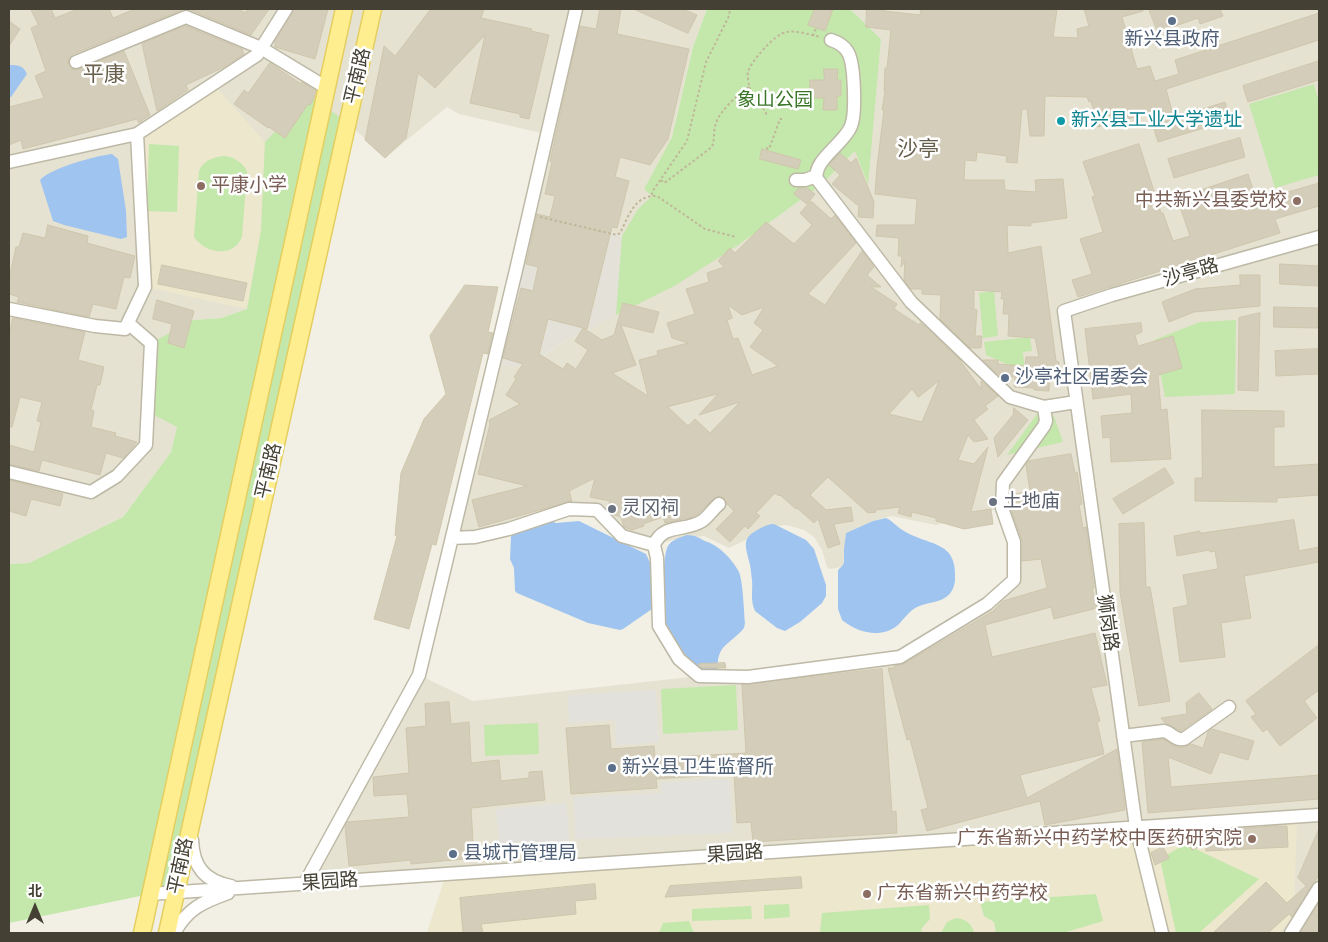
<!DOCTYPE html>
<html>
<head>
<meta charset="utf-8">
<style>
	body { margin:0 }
	#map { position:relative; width:1328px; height:942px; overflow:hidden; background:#f2f0e4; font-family:Karla,"Noto Sans SC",sans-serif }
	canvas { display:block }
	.frame { position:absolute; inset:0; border:10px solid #444034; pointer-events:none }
	.north { position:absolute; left:10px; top:882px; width:50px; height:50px; -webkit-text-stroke:4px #fff; paint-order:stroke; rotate:0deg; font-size:14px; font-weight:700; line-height:20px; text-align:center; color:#444034 }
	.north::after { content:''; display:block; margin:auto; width:18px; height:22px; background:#444034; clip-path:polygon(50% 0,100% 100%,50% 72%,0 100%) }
</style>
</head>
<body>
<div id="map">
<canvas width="1328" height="942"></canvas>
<div class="frame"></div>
<div class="north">北</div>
</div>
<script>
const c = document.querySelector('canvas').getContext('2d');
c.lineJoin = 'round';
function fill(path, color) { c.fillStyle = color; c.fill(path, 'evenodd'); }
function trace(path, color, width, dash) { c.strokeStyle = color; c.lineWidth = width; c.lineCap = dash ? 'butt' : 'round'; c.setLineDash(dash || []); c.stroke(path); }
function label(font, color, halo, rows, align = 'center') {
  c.font = font + ' Karla,"Noto Sans SC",sans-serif'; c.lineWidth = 5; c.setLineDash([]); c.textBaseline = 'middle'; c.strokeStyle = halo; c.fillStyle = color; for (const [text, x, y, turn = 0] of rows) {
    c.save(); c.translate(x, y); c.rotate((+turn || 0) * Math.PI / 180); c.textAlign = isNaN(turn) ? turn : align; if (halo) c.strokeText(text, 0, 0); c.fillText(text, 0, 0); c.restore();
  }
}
const residential = new Path2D(`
	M9,9H707L693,47L672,137L644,189L740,244L821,185L856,150L867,184L881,39L850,9H1319V933H1162L1136,827L305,883L419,675L473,701L699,676L900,657L1014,580L1001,508L936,525L891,516L873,521L846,533L843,566L836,568L830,569L827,567L822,550L814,537L804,530L786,525L775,526L729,548L704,536L673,540L654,545L622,536L597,510L569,509L452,538L493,366H528L566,340L622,236L528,215L546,134L459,114L447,107L385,158L347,122L261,230L247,309L221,318L194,320L177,427L171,452L123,517L29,563L9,564Z`);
const industrial = new Path2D(`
	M528,215L622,236L616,315L566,340L527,366H493Z`);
const education = new Path2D(`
	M213,84L265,142L261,230L247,309L145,287L137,134Z
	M1297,816L1294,914L1280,933L427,932L446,874Z`);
const green = new Path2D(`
	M707,9H850L881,39L868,185L855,151L821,185L740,244L676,285L616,315L622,236L638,209L652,196L644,189L672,137L693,47Z
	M1314,84L1319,102V175L1275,188L1249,104Z
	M309,96L347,122L175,892L150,894L9,923V564L29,563L123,517L171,452L177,427L148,412L151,343L194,320L221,318L247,309L261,230L265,142Z
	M149,144L179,146L177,212L147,211Z
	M222,156C233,156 242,162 247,171L242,237C233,258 206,254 194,237L199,171C203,161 212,158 222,156Z
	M994,291L998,336L983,338L979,293Z
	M1236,320L1235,394L1165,397L1154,340L1200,322Z
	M1030,337L1032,351L1023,352L1025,372L986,355L984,342Z
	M1037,414L1054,416L1063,442L1007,455Z
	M736,685L738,730L663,734L661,689Z
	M538,723L539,754L485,756L484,725Z
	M1185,844L1259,879L1199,933H1176L1160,859Z
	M1096,894L1103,921L1063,933H996L994,922L984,916L980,902Z
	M789,904L790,917L764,919V905Z
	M929,905L930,919L921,929L922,933H820L822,913Z
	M751,906L752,919L692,921V909Z
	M956,918C966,919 972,924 974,933H941L947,922Z
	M689,921L694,933H659L663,923Z`);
const parking = new Path2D(`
	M656,690L659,742L616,745L615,720L569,723L568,695Z
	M730,779L732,833L575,839L574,797L661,793V782Z
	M566,803L570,846L500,852L496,809Z`);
const water = new Path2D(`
	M9,65C18,65 23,65 27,74L11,97L9,98Z
	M112,154L118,159L126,211L127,237L121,239L64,225L53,221L40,180C51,168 95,156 112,154Z
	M886,518C893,521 897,527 904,531C931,547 958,540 955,581C954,587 952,593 946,597C938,603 927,602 917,607C910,610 904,619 898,625C881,639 858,633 842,620L838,609V570L843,565L844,561V549L846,533L873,521Z
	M551,521L556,523L579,521L646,554L653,569L652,609L623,629L620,630L588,623L517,593L515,591L514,568L510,559L511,537L512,534Z
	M774,524L806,540L814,549L826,585V596L822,603L800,622L785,631L777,628L755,611C750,600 753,591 752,580C751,574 751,567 749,561C745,544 742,538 759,529C764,526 769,524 774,524Z
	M687,535C695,535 699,538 705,541C719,545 732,559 739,572C743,582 744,611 745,623L744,628C729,646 716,644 718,671L703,673C687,662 673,641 666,623C662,613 662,555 668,546C671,540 681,537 687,535Z`);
const building = new Path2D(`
	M31,9H51L55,18L78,9H109L113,18L135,9H239L245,13L248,9H269L251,35L189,9H184L73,54L69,57L68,65L71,68L75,70L124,51L150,115L139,123L137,119L23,149L21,140L9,145V107L44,98L35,76L46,71L31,28L38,25Z
	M294,9H328L315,59L275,47V41Z
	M431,9H484L481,18L532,29L531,31L549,35L529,119L520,117V114L470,103L485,35L435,88L418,73L406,138L385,158L365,140L384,46L395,56Z
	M600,9H621L617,34L689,49L668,139L650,165L620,157L615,177L629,181L617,228L612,227L587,329L548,319L539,354L563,369L567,363L576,369L588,350L575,341L583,328L602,340L614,335L623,303L659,312L653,333L621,325L636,365L612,373L648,396L639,360L658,355L657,351L688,343L672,338L667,323L695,314L686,289L709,282L707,273L724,267L718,261L730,248L735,253L766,222L794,244L812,225L800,213L811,201L831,219L835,215L856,243L808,294L825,305L862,251L874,267L867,275L881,287H871L897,304L894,309L919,325L920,323L923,325L959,359L981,389V381L998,396L985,406L988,409L974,420L988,439L974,442L968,435L958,460L974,464L988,447L971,512L991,509L993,524L964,529L936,521V518L912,512L911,517L898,513L900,507L875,510L876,512L868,513L828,477L810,495L826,510L851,507L853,521L834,524L840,544L828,548L818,519L814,523L797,508L796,509L780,495L779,496L775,493L756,513L760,516L748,529L745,526L730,542L716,529L734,511L727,504L725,499L721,496L714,498L699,513L692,517L665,523L663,517L643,524L644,526L632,530L624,527L621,517L612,514L607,509L610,501L590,497L595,478L569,491L572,501L479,527L472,500L527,486L478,474L490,424L489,420L520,404L506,395L516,379L514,377L523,364L503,358L521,288L533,291L538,267L526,264L537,214L550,217L555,196L545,194L552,162L550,161L580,26L596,29ZM728,305L742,315L764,307L754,323L763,330L750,347L778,366L752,375L738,338L733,339L727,320L732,318ZM939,381L922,422L889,414L912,389L918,397ZM718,394L699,415L740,402L710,433L695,419L688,426L668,407Z
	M634,9H682L697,15L688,33Z
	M815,9H833L825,31L808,25Z
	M867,9H884V11L920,15L921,9H1057L1053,37L1078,38L1077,29L1089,26L1084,9H1142L1143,11L1122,17L1137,69L1150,66L1155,81L1179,74L1175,60L1319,13V40L1166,89L1174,118L1225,102L1230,120L1158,142L1149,113L1098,127L1091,101L1089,102L1087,97L1045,96L1044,136H1030L1027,109H1022L1017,163L1006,162L1007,156L977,152L976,161L965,160L964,180H1004L1005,190L1036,192L1035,180L1063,179L1067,218L1031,223V226L1007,225L1008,253L1041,246L1056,361L1059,362L1058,373H1050L1049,391L1034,390V388L1014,387L1015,377L1000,376L983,360H998V364L1025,366L1026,357H1039L1035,338L1008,336L1009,314H1003L1004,299H1001L1002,292L974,290V309L977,310L975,336H982L981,348H970L940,319L941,295L922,294V289H911L904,280L905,261L901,267L902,256H898L899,238L876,236L877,225H915L917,199L875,194L877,167L884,110H882L885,91H884L885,68H887L891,30L866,27Z
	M1149,9H1220L1223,16L1200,24L1198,18L1158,32Z
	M9,21L20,29L9,46Z
	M186,26L242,49L244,54L222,68L186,85L188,90L157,111L142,44Z
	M1319,61V80L1248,102L1243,86Z
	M270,63L301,84L302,82L316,91L314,98L310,105L308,104L285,138L269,127L268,128L234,104L244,90L248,93Z
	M824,69H838L837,80H841V96H837V110H823L824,98H809L810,80H824Z
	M1240,138L1245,157L1174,178L1168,159Z
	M1139,144L1161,213H1163L1173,241L1190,236L1177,198L1248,174L1257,201L1319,183V206L1275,219L1280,233L1078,297L1072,280L1092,274L1080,239L1103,232L1092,197L1095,196L1083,162Z
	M762,149L801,160L798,169L760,159Z
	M840,153L851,163L856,158L874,202L873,218L858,217L859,205L856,204L832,184L840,175L829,165Z
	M799,188H807L815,194L807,204L794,194Z
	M48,225L88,236L87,243L135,256L130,278L124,277L116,309L93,304L89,317L17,302L19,297L9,294V279L14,256L16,247H19L23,233L45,238Z
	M1280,264L1319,266V286L1280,284Z
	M162,265L247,283L243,301L158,284Z
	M1240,275H1260V306L1194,312L1169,322L1162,302L1195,289L1240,285Z
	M465,285L498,287L488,332L493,333L488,354L483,353L436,545L432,544L409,629L374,619L397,536L395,535L401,473L424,419L446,394L430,336Z
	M157,300L194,311L184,348L168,343L172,324L153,319Z
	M1274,307L1318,308V328L1274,327Z
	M1260,313L1258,391L1238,390L1239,318Z
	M13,318L85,332L78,360L104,367L100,385H97L91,410L94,411L91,427L116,433L115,436L137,442L123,458L106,453L100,475L42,460L39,471L9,464V445L34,452L41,422L37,421L42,402L20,397L12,427H9V330H10Z
	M1141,323L1142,332L1135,335L1138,346L1173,336L1182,368L1158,375L1161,410L1167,409L1171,459L1111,462L1110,437L1103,438L1101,416L1132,413L1131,394L1093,399L1085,329Z
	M1319,349V374L1276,376L1275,351Z
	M1014,408L1028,420L998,457L994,438L1013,415Z
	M1202,410L1284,411V427H1274V467L1319,464V495L1277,498V502L1195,501V478H1202Z
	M1071,454L1075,473L1077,472L1082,504L1079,505L1083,528L1086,527L1094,588H1092L1097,608L1054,619L1051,607L985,625L992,657L1095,633L1107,685L1091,688L1100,721L1097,722L1104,754L1020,775L1027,798L1117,749L1125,810L1045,825L1040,801L927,831L921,810L928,808L910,739L907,740L888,668H895L894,666L904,664L993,611L1003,601L1047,588L1041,559L1022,561V540L1010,507L1011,495L1030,491L1026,465L1029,461Z
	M1165,468L1174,483L1123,514L1113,499Z
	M9,480L63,494L60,506L31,499L26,516L9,511Z
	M1294,520L1299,551L1319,547V562L1244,576L1251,618L1221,623L1225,657L1180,662L1173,608L1188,605L1183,575L1218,569L1215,551L1210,552L1209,550L1177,556L1174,536L1200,531V533Z
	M1144,523L1146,587H1150L1170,701L1139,706L1120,592L1119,524Z
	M1319,645V690L1304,701L1317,718L1280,746L1267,729L1263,732L1251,717L1256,714L1246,701Z
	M725,663L726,668H702L699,666V664Z
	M882,669L892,812L896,811L897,833L753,842L751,822L737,823L734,774L656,779L657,788L571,794L566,728L609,725L611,749L654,746L655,758L746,753L742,685Z
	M1199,693L1212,709L1181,731L1165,723L1161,718L1187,714L1186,703Z
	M449,702L451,724L469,722L471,763L499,760L501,781L529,778V772L542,771L545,800L471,808L474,858L411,864V860L349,866L345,826L347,822L409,817L407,794L374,796L373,777L409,773L406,728L426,726L425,704Z
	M1212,729L1254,741L1248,760L1220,752L1211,774L1168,757L1171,787L1319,775V799L1148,813L1142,742L1163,739L1177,747H1185L1191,744L1203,748L1208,732Z
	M1276,826H1287L1288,847L1206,851V844L1192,850L1186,837L1200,831Z
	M1319,829V875L1292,917L1289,914L1268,933H1213L1266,882L1287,903L1306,886L1298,878Z
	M1163,847L1169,858L1155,865L1151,853Z
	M801,877L802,888L665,897L670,886Z
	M595,884L596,899L575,901L576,914L481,924L483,933H463L460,898Z
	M1319,903V933H1300Z`);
const path = new Path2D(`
	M813,36L816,28
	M749,87L766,113V117
	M766,148L769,149L780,119H782
	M661,180L664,183L667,181L712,147C715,139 713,131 716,123C719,112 739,93 749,87C749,83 747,76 748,72C751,61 775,34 786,32C797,30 810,35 821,37
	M652,195V192L687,141L706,62L729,16L730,9
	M540,217L617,235L620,233C629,216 634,195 657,196L705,229L736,237`);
const minor = new Path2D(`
	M831,40C837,42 844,46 847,51C855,61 856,114 851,126C845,143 812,161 817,179L911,302L1010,397L1044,407L1076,402
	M76,62L186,17L261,48L327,88
	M9,162L137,134
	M796,180H805L816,176
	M9,309L95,326L125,329L145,287L137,134L257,55L286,9
	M9,472L91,492L117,476L146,445L151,343L128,323
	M452,538L475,537L509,529L569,509L597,510L622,536L654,545L657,558L659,626L679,659L699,676L748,677L900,657L987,604L1014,580V542L1002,508L1003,483L1044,426L1046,421L1044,407
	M654,545C663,523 685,532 702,521C708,517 713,509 719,504
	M1123,736L1164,731C1172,733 1175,741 1184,739L1229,707
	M192,840C193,866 204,881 231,886
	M305,883L419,675L516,270L576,9
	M150,894L1319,815
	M174,933C188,908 203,902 228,893
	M1162,933L1136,827L1064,311L1112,295L1319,237
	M1291,933L1319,888`);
const major = new Path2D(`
	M142,933L344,9
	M167,933L373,9`);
const markers = [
	[1172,21,5,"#5c6f8a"],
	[1061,121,5,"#0f9aa8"],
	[201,186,5,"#8d6e63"],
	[1297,201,5,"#8d6e63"],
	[1005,378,5,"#5c6f8a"],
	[993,502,5,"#6b7280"],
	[612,509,5,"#6b7280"],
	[612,768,5,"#5c6f8a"],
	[1252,839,5,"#8d6e63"],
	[453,854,5,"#5c6f8a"],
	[867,894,5,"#8d6e63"]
];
const serviceNames = [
	["新兴县政府",1172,40,"center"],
	["沙亭社区居委会",1015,378],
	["新兴县卫生监督所",622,768],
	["县城市管理局",463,854]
];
const streetNames = [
	["平南路",358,76,-77],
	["沙亭路",1191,273,-16],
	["平南路",269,471,-77],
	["狮岗路",1107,623,82],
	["果园路",735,854,-4],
	["平南路",181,866,-78],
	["果园路",330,882,-4]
];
const parkNames = [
	["象山公园",775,101]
];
const cultureNames = [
	["新兴县工业大学遗址",1071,121]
];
const educationNames = [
	["平康小学",211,186],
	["中共新兴县委党校",1287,201,"right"],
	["广东省新兴中药学校中医药研究院",1242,839,"right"],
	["广东省新兴中药学校",877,894]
];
const worshipNames = [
	["土地庙",1003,502],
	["灵冈祠",622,509]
];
const quarterNames = [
	["平康",104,75],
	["沙亭",918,150]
];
fill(residential, '#e6e2d2');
fill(industrial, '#e4e1d9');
fill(education, '#ece7cd');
fill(green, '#c4e7ac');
fill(parking, '#e3e1dc');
fill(water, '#9fc4f0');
fill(building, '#d4cdb9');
trace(building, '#cfc6ac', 1);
trace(minor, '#bdb9a6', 15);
trace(major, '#e4ce60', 19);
trace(path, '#bfb798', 2, [2.5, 2.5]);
trace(minor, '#fff', 12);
trace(major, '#ffee90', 16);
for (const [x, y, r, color] of markers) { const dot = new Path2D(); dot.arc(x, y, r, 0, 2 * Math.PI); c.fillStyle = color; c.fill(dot); trace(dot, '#fff', 2); }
label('19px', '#4e5e75', '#fff', serviceNames, 'left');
label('19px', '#444034', '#fff', streetNames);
label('19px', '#3a7627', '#fff', parkNames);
label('19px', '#0d838f', '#fff', cultureNames, 'left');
label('19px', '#785e54', '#fff', educationNames, 'left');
label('19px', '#5b616d', '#fff', worshipNames, 'left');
label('21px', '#675f4b', '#fff', quarterNames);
</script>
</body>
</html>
